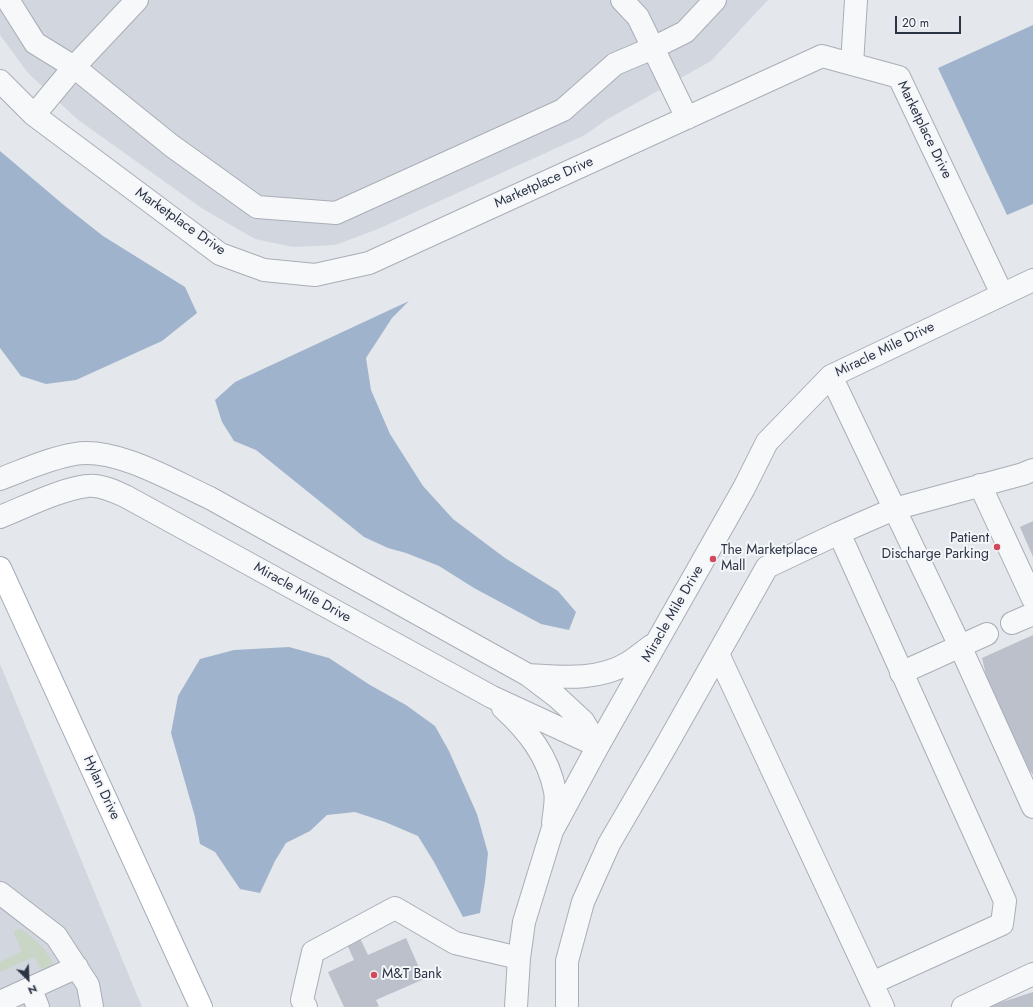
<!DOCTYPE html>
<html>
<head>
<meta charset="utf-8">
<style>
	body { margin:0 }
	#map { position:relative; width:1033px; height:1007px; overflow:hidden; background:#e4e7ec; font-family:Jost,sans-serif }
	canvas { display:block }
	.north { position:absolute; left:8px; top:959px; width:40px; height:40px; -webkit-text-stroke:3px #f4f6f9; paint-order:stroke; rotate:156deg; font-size:11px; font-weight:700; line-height:16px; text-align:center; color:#2b3445 }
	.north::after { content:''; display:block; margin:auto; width:14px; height:18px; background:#2b3445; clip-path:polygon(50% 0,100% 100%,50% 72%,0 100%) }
	.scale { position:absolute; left:895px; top:16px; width:66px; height:18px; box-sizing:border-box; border:2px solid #2b3445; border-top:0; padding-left:5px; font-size:12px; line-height:14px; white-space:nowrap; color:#2b3445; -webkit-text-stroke:3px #f4f6f9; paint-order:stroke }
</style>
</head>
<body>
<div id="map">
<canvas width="1033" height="1007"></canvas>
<div class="north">N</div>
<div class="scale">20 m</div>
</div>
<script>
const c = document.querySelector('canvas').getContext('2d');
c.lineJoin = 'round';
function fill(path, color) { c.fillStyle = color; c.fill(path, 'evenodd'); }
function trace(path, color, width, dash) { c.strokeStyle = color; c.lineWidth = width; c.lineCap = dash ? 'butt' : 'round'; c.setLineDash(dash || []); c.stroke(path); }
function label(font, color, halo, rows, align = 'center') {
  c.font = font + ' Jost,sans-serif'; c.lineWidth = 4; c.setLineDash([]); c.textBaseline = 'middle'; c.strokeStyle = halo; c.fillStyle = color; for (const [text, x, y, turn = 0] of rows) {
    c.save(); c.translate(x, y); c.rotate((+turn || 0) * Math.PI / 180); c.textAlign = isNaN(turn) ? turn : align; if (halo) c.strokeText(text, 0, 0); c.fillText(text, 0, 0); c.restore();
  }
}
const built = new Path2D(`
	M0,0H768L711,61L606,120L585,135L378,229L335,245L293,247L255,239L203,209L77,119L28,73L0,35Z
	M0,664L142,1007H0Z`);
const green = new Path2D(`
	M20,929C31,934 53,956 54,967L44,974L34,957L0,972V962L22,951L14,933L15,931Z`);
const water = new Path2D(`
	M1033,25V204L1007,215L938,68Z
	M0,151L65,206L103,236L185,287L197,313L162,341L76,380L46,384L21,376L0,348Z
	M409,301L392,318L366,358L371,390L390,434L423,486L453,519L505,558L558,591L576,612L569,630L541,624L474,588L439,566L406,553L388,548L364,537L256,450L234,441L222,422L215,400L235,382Z
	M289,647L329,658L370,685L406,705L435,726L449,751L477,814L488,853L485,882L480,913L463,917L434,862L418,836L385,822L355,812L327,815L310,831L286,843L275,861L260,893L240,889L215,852L200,844L195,817L171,733L178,696L200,659L234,650Z`);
const building = new Path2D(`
	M1033,521V557L1020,527Z
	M1033,635V775L1020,758L991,697L982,658Z
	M358,934L368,955L406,938L424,979L376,1000L379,1006L377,1007H344L328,972L354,960L345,940Z
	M1033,992V1007H987L999,1003Z`);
const minor = new Path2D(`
	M8,0L35,43L74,67L172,146L257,207L336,213L563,110L615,64L653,48L685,32L715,0
	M622,0L638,17L687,118
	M852,64L856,0
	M0,81L34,115L220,254L264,270L315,275L369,263L822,56L899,77L1002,294
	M34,115L74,67L137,0
	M831,376L960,646L1033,807
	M0,479C24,470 50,458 75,454C116,447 173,481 210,498L528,675L557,697L583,721L598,746
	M980,485L1033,599
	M0,517C25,507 61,489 87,486C99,484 114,491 125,496L492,697L598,746
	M839,533L1005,901L1002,924L872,983
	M1012,623L1033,614
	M718,654L883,1007
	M901,673L987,634
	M528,675C562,677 598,681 628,663C636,658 643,652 651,646
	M503,708C528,731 548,756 555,791C557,801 554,813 553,823
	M0,893L56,936L88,985L92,1007
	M30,988L38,1007
	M0,1002L77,967
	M306,1007L302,1000L313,952L395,908L455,943L519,958
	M516,1007L519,958L524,922L552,831L598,746L744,488L767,442L831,376L1033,280
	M567,1007V961L583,902L609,844L666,746L767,567L839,533L894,509L1023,474L1033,470
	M963,1007L1033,974`);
const major = new Path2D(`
	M0,568L201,1007`);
const markers = [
	[997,547,4,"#d1495b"],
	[713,559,4,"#d1495b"],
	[374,975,4,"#d1495b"]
];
const streetNames = [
	["Marketplace Drive",924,130,64],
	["Marketplace Drive",544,183,-24],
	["Marketplace Drive",180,222,35],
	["Miracle Mile Drive",885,350,-26],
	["Miracle Mile Drive",302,593,29],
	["Miracle Mile Drive",673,614,-60],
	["Hylan Drive",101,788,65]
];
const poiNames = [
	["Patient",989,539,"right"],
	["Discharge Parking",989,555,"right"],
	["The Marketplace",721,551],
	["Mall",721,567],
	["M&T Bank",382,975]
];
fill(built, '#d2d6de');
fill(green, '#c9d6c5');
fill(water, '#9fb4cc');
fill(building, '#bbc0ca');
trace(minor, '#a9aeb7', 24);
trace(major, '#a3abb8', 24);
trace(minor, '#f7f8fa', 22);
trace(major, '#fff', 22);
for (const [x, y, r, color] of markers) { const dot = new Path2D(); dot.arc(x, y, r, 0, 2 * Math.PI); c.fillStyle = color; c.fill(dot); trace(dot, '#f4f6f9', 1.5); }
label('14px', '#2b3445', '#f4f6f9', streetNames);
label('14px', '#2b3445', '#f4f6f9', poiNames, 'left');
</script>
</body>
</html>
